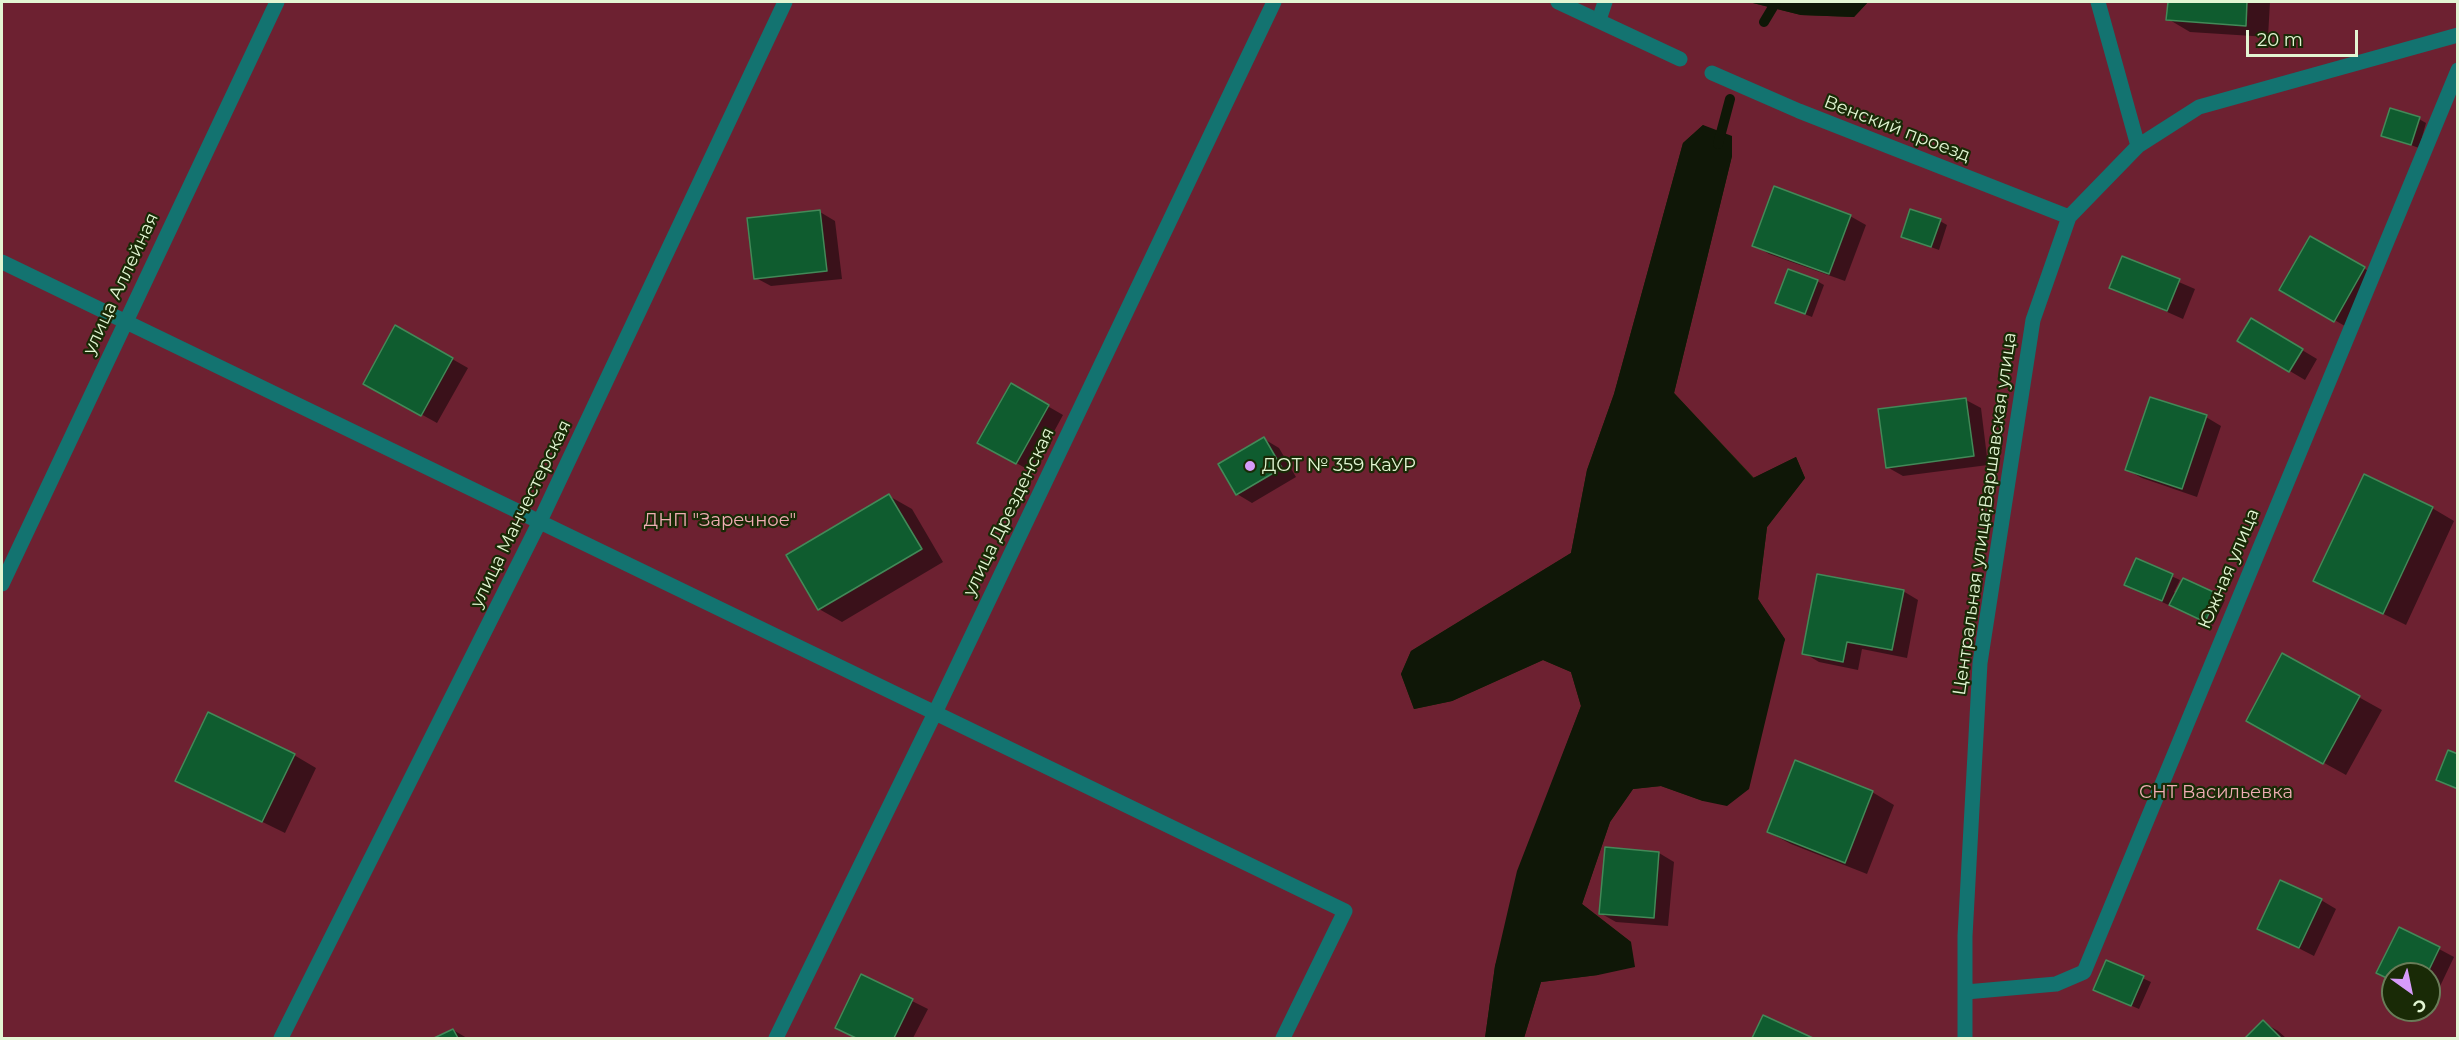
<!DOCTYPE html>
<html>
<head>
<meta charset="utf-8">
<style>
	body { margin:0 }
	#map { position:relative; width:2459px; height:1040px; overflow:hidden; background:#192a06; font-family:Montserrat,sans-serif }
	canvas { display:block }
	.frame { position:absolute; inset:0; border:3px solid #e2f6d3; pointer-events:none }
	.north { position:absolute; left:2381px; top:962px; width:60px; height:60px; box-sizing:border-box; background:#192a06; border:2px solid #697c58; border-radius:50%; rotate:147deg; font-size:16px; font-weight:700; line-height:24px; text-align:center; color:#e2f6d3 }
	.north::after { content:''; display:block; margin:auto; width:21px; height:27px; background:#d69bfa; clip-path:polygon(50% 0,100% 100%,50% 72%,0 100%) }
	.scale { position:absolute; left:2246px; top:30px; width:112px; height:27px; box-sizing:border-box; border:3px solid #e2f6d3; border-top:0; padding-left:8px; font-size:18px; line-height:21px; white-space:nowrap; color:#e2f6d3; -webkit-text-stroke:4px #192a06; paint-order:stroke }
</style>
</head>
<body>
<div id="map">
<canvas width="2459" height="1040"></canvas>
<div class="frame"></div>
<div class="north">С</div>
<div class="scale">20 m</div>
</div>
<script>
const c = document.querySelector('canvas').getContext('2d');
c.lineJoin = 'round';
function fill(path, color) { c.fillStyle = color; c.fill(path, 'evenodd'); }
function trace(path, color, width, dash) { c.strokeStyle = color; c.lineWidth = width; c.lineCap = dash ? 'butt' : 'round'; c.setLineDash(dash || []); c.stroke(path); }
function label(font, color, halo, rows, align = 'center') {
  c.font = font + ' Montserrat,sans-serif'; c.lineWidth = 4.5; c.setLineDash([]); c.textBaseline = 'middle'; c.strokeStyle = halo; c.fillStyle = color; for (const [text, x, y, turn = 0] of rows) {
    c.save(); c.translate(x, y); c.rotate((+turn || 0) * Math.PI / 180); c.textAlign = isNaN(turn) ? turn : align; if (halo) c.strokeText(text, 0, 0); c.fillText(text, 0, 0); c.restore();
  }
}
const green = new Path2D(`
	M2,2H1749L1801,15L1854,17L1868,2H2457V1038H1524L1541,982L1598,975L1631,942L1582,904L1610,822L1633,789L1661,786L1703,801L1785,640L1758,599L1767,527L1805,478L1796,457L1754,478L1674,393L1732,156L1703,125L1683,143L1614,394L1587,470L1571,553L1411,651L1401,674L1414,709L1452,701L1543,660L1571,672L1581,706L1551,786L1495,966L1485,1038H2ZM2393,974H2429V1010H2393Z`);
const water = new Path2D(`
	M1749,2H1868L1854,17L1801,15Z
	M1703,125L1732,136V156L1674,393L1753,478L1796,457L1805,478L1767,527L1758,599L1785,639L1749,789L1727,806L1703,801L1661,786L1633,789L1610,822L1582,904L1631,942L1635,967L1598,975L1541,982L1524,1038H1485L1495,966L1517,871L1581,706L1571,672L1543,660L1452,701L1414,709L1401,674L1411,651L1571,553L1587,470L1614,394L1683,143Z`);
const shadow = new Path2D(`
	M2169,2H2270L2268,37L2190,32L2168,19Z
	M2419,119L2426,123L2419,148L2383,135Z
	M820,212L835,221L842,279L771,286L756,278Z
	M1850,216L1866,225L1845,281L1769,254L1754,245Z
	M1940,221L1947,225L1939,250L1903,237Z
	M2311,238L2379,277L2350,329L2281,289Z
	M2123,258L2195,289L2183,319L2111,287Z
	M1817,281L1824,285L1812,317L1784,306Z
	M396,327L468,368L437,423L365,383Z
	M2267,329L2317,359L2305,380L2239,341Z
	M1011,385L1063,415L1032,472L980,442Z
	M1966,400L1981,408L1988,465L1903,476L1887,467Z
	M2206,417L2221,426L2197,497L2142,478L2127,470Z
	M1264,439L1279,448L1296,477L1252,503L1237,494Z
	M889,496L912,509L943,562L842,622L819,609L788,556Z
	M2432,508L2454,521L2406,625L2315,580Z
	M2136,560L2180,580L2174,592L2177,594L2184,580L2225,600L2213,625L2133,589Z
	M1903,591L1918,600L1907,658L1862,649L1858,670L1819,662L1804,653Z
	M2283,655L2382,710L2346,775L2270,733Z
	M294,755L316,768L285,833L177,780Z
	M1872,792L1894,805L1867,874L1791,844L1768,832Z
	M1606,849L1659,853L1674,862L1668,926L1616,922L1600,913Z
	M2321,900L2336,909L2314,956L2259,928Z
	M2439,949L2454,957L2433,1001L2429,999V974H2393V981L2378,972Z
	M2107,962L2151,982L2139,1009L2102,993Z
	M862,976L928,1009L913,1038H856L837,1028Z
	M1763,1017L1809,1038H1753Z
	M2263,1022L2278,1031L2286,1038H2247Z
	M453,1030L467,1038H437Z`);
const stream = new Path2D(`
	M1764,22L1776,2
	M1718,144L1730,99`);
const building = new Path2D(`
	M2168,2H2247L2246,26L2166,20Z
	M2390,108L2420,117L2411,145L2381,136Z
	M1774,186L1851,215L1829,274L1752,246Z
	M1910,209L1941,219L1931,247L1901,237Z
	M820,210L827,271L754,279L747,218Z
	M2310,236L2365,267L2334,322L2279,290Z
	M2122,256L2180,279L2167,311L2109,288Z
	M1788,269L1818,280L1805,314L1775,303Z
	M2251,318L2303,349L2289,372L2237,341Z
	M395,325L453,358L421,416L363,384Z
	M1011,383L1049,405L1016,464L977,443Z
	M2150,397L2207,415L2182,489L2125,470Z
	M1966,398L1974,456L1886,468L1878,409Z
	M1264,437L1282,468L1236,495L1218,464Z
	M2364,474L2433,507L2383,614L2313,581Z
	M889,494L922,549L818,610L786,555Z
	M2136,558L2173,574L2162,601L2124,585Z
	M1817,574L1904,590L1892,650L1847,642L1843,662L1802,654Z
	M2183,578L2218,594L2205,622L2169,605Z
	M2282,653L2360,696L2323,764L2246,721Z
	M208,712L295,754L262,822L175,781Z
	M2448,750L2458,754V789L2436,780Z
	M1795,760L1873,791L1845,863L1767,832Z
	M1605,847L1659,852L1654,918L1599,914Z
	M2280,880L2322,899L2299,948L2257,929Z
	M2399,927L2440,947L2427,974H2393V981L2376,973Z
	M2106,960L2144,976L2131,1006L2093,990Z
	M861,974L913,999L894,1038H856L835,1028Z
	M1763,1015L1813,1038H1752Z
	M2263,1020L2281,1038H2245Z
	M453,1029L458,1038H434Z`);
const street = new Path2D(`
	M1558,2L1680,59
	M2098,2L2138,146
	M1599,20L1605,2
	M1712,73L1799,111L2069,217
	M2,262L1345,911L1283,1038
	M2,584L277,2
	M1966,992L2056,984L2084,972L2458,70
	M281,1038L540,521L785,2
	M776,1038L934,715L1274,2
	M1965,1038V936L1980,663L2033,320L2069,217L2138,146L2199,107L2458,35`);
const markers = [
	[1250,466,6,"#d69bfa"]
];
const streetNames = [
	["Венский проезд",1897,129,21],
	["улица Аллейная",121,284,-65],
	["улица Дрезденская",1009,512,-64],
	["улица Манчестерская",521,514,-64],
	["Центральная улица;Варшавская улица",1985,514,-82],
	["Южная улица",2229,569,-67]
];
const poiNames = [
	["ДОТ № 359 КаУР",1262,466]
];
const parkNames = [
	["ДНП \"Заречное\"",720,521],
	["СНТ Васильевка",2216,793]
];
fill(green, '#6d2131');
fill(water, '#0f1707');
fill(shadow, '#0007');
trace(stream, '#0f1707', 10);
fill(building, '#0f5c2f');
trace(building, '#438958', 1.5);
trace(street, '#137370', 15);
for (const [x, y, r, color] of markers) { const dot = new Path2D(); dot.arc(x, y, r, 0, 2 * Math.PI); c.fillStyle = color; c.fill(dot); trace(dot, '#192a06', 2); }
label('18px', '#e2f6d3', '#192a06', streetNames);
label('18px', '#e2f6d3', '#192a06', poiNames, 'left');
label('18px', '#f0adb4', '#192a06', parkNames);
</script>
</body>
</html>
